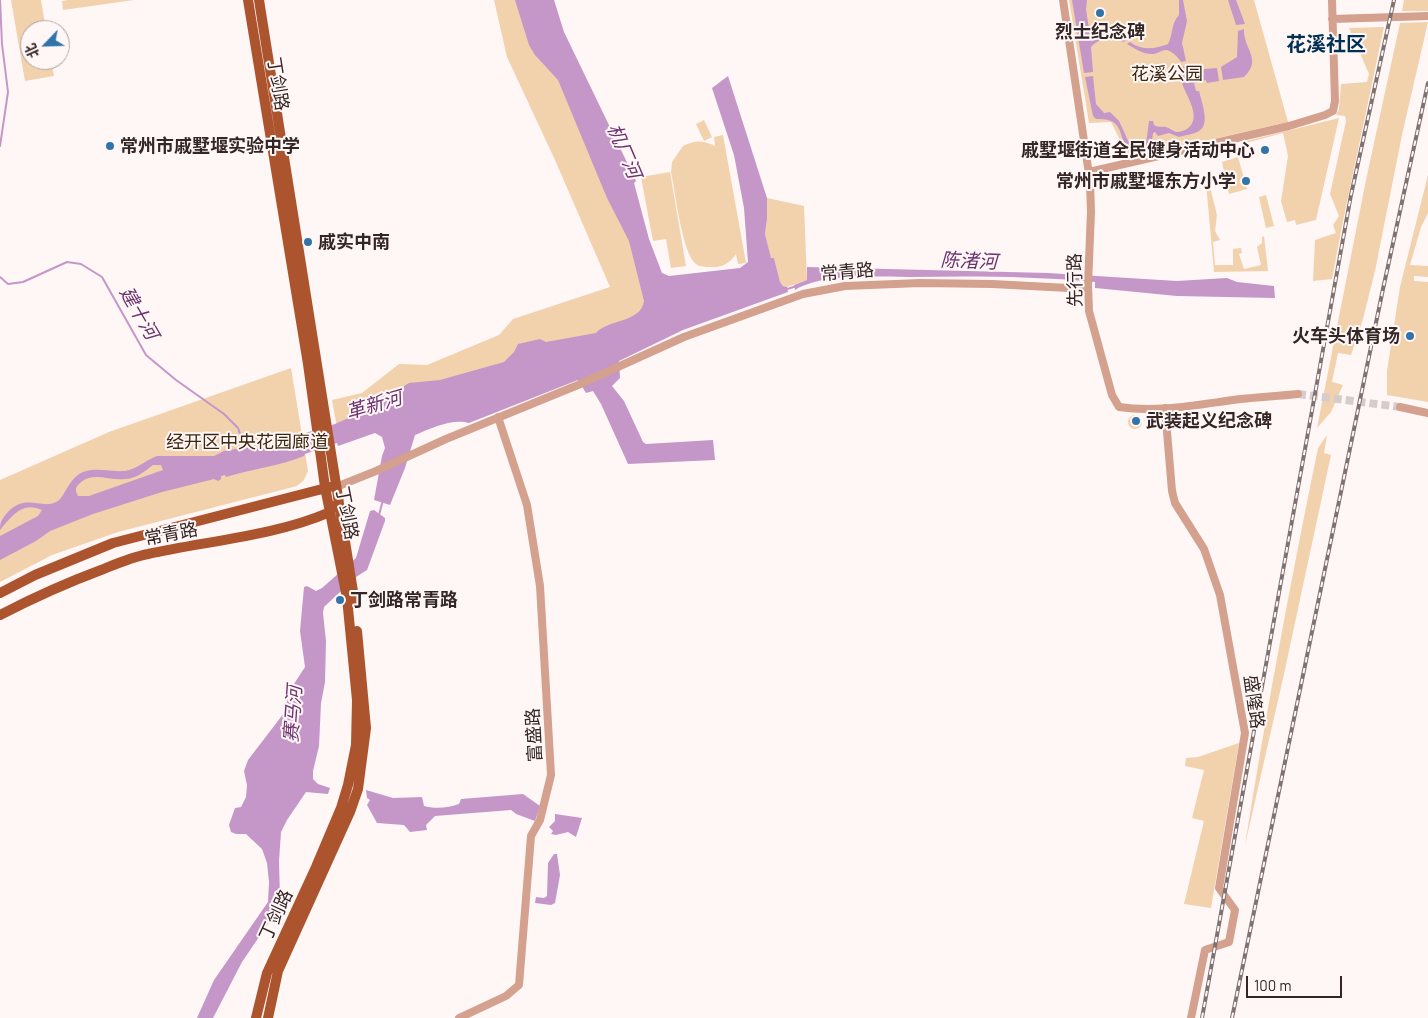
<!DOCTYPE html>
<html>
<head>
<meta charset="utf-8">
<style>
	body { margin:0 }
	#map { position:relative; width:1428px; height:1018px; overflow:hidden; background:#fff6f6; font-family:Barlow,"Noto Sans SC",sans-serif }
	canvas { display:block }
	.north { position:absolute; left:20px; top:20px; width:50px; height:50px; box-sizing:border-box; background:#fff6f6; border:1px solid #aea3a3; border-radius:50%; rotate:246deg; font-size:14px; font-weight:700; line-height:20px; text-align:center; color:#352626 }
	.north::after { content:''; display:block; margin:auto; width:18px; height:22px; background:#3074aa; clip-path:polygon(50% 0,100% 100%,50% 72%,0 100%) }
	.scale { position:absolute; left:1246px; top:976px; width:96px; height:22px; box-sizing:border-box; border:2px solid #352626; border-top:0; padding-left:6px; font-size:15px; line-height:18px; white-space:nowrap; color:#352626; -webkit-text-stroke:4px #fff6f6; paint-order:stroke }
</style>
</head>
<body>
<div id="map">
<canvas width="1428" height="1018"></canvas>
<div class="north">北</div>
<div class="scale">100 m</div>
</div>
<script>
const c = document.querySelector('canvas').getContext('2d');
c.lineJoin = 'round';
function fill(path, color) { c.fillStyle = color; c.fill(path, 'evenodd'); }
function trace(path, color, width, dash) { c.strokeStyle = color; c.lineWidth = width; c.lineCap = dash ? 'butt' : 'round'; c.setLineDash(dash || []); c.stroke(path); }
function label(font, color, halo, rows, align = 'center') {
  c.font = font + ' Barlow,"Noto Sans SC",sans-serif'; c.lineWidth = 4; c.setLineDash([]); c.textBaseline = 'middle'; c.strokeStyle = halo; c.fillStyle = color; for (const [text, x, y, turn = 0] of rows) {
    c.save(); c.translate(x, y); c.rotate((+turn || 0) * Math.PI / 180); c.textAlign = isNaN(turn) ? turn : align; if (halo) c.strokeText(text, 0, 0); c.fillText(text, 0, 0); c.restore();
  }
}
const green = new Path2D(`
	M11,0H41L46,30H30V60H51L54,76L25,81Z
	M68,0H134L63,10L62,1Z
	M494,0H531L614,191L657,310L338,433L332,400L362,393L399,364L427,365L499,335L513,319L610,287L555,160L507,57Z
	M1069,0H1254L1288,122L1129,158L1111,122L1089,123Z
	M1404,0H1428V11H1402Z
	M1428,22L1402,135L1375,271L1363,319L1351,355L1338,353L1332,382L1343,385L1331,412L1317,428L1366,180L1400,23Z
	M1384,27L1344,216L1332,279L1313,281L1315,240L1336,233L1333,225L1339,216L1330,194L1346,121L1345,116L1336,115L1339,109L1341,84L1367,82L1369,74L1349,28Z
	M1339,118L1316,220L1296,225L1295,220L1287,222L1281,201L1288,156L1283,133L1246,143V141Z
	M704,120L712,137L704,141L696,124Z
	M723,135L746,263L738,264L736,254C730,263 722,268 710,267C706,267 699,267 696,264C682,254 675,190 671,172L672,162L683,146C695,140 703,140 715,146L714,137Z
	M1238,157L1247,189L1229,194L1222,162Z
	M670,172L686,266L671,268L666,239L653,241L641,177Z
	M1428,175V213L1421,227L1410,265L1428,266V277L1414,276V281L1428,282V402L1387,395V371L1400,287Z
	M1206,183H1209L1217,215L1215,231L1220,240L1213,242L1215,265H1233V249L1241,248L1242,253L1239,254L1244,269L1261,265L1257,247L1262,243V237L1264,236L1268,271L1214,272Z
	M1266,195L1274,226L1266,228L1259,197Z
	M767,198L804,206L807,280L787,287L783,286L780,282L774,258L771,259L765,234L767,219Z
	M291,368L308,471L304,480L297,486L118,532L52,555L0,582V480L109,432Z
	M1128 422a7 7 0 1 1 14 0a7 7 0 1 1-14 0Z
	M1327,435L1324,453L1331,455L1284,674L1245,845C1266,712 1291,580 1318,448Z
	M1239,743L1211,908L1184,904L1204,821L1192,818L1204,770L1185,766L1186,758L1198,757Z`);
const water = new Path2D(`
	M515,0H554L564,32L636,181L634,183L649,239L662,273L669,276L740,268L748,262L744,208L734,155L712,88L728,76L767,198V219L765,234L771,258H774L780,282L783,286L787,287L788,292L683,330L619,361L620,378L612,386L624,401L643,442L646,444L713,440L715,460L628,464L601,404L593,391L586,393L578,380L469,423C453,418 431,428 415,435L405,468L390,505L374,500L382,456L385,448L382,437L375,433L338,446L337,443L305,454L304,456C279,466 252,469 226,477L225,475L221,476V479L218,481L214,479L162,492L93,514L50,531L36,541L0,560V536L38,516L42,510C22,501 12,516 0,530C0,522 2,519 7,513C26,492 42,511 58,501C65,496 69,478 83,472C96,467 112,472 125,471C137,469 146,460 157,456H214L224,451L252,446L260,449L289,438L335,424L389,400L402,392L404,386L409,383L440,380L504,362L514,352L518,344L540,339L546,342L596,333C608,319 641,323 644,301L629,241L607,198L558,80L535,55L529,45ZM153,465H161L163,470L89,496H78C75,490 75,487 80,483C93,471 109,481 125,479C135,479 144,472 153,465Z
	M1072,0H1087L1086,9L1090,36L1093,37L1113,32L1127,39L1124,42C1110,38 1102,36 1091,47L1093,72L1084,73Z
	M1179,0H1183L1187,21L1182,43L1186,61L1181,62C1179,58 1171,50 1166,50C1162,50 1158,53 1154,54C1145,55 1135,49 1127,44L1130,42C1142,51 1155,49 1168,44C1173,35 1171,23 1179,15Z
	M1228,0H1236L1245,24L1236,25Z
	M1244,29C1243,49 1263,59 1244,77L1223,80L1221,67L1237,57L1238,31Z
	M1189,65L1193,70L1217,68L1219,81L1207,83L1206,80L1194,83L1196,91H1199C1201,101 1211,124 1199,131C1194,134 1185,135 1179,137L1169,133L1158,136L1155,132L1153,133L1151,149L1145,152L1149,121H1153L1154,125C1159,128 1161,126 1166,127C1169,128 1173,131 1176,132C1180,132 1184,131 1187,129C1203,118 1186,96 1182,83C1181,77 1181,73 1182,67Z
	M1093,76L1096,104L1104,113L1110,112L1119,121L1131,147L1134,150H1141L1142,153L1132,154C1115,138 1128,118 1096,119L1093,116L1085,77Z
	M807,267L1048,273L1177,281L1227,278L1237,282L1274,286L1275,298L1177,296L1095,288V282C1033,276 970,276 908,277C875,277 823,273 795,290L794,285L807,280Z
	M374,510L385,518V521L367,570L356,577L324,607L323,613L326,641L325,682L321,703L319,746L313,771V779L318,784L330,788L328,794L306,792L287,820L281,832L279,861L280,899L276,912L242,962L213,1018H197L214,980L268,902L269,882L267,863L262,849L246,834H236L231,832L229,825L235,808L241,807L246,797L247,785L244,771L248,760L284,713L290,690L305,667L300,631L304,587L307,586L316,591L322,588L356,558L370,511Z
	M366,790L393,798L422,797L424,806C434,809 449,808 459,804L461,799L523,794L540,806L535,821L516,814L511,810L435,816L426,825L427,830L410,832L404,825L377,823L367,805L370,800L367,798Z
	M555,814L582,818L576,837L568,832L556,835L551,834L553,831L549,827L555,821Z
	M554,854H557L560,875L555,903L551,905L535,903L536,897L544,898L547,896L548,863Z`);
const stream = new Path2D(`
	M0,146L8,92L2,44L0,0
	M0,277L8,284L23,282L67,262L81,264L102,277L146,355L176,380L224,414L238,428L246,450
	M787,289L797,286
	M379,515L383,500`);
const minorTunnel = new Path2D(`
	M1298,394L1400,407`);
const minor = new Path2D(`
	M1063,0L1090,181L1091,212L1088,285L1089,311L1112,395L1119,407C1159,413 1201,404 1241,399C1260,397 1279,396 1298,394
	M1332,19L1428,16
	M1089,172L1289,126L1325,115L1333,111L1335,101L1332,0
	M1400,407L1428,413
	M1165,408L1172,491L1175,503L1204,549L1220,595L1245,733L1219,888L1235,910L1229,942L1205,950L1191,1018
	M336,487L376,471L446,439L578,385L684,337L803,294L845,286L920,283L992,284L1088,289
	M459,1018L506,996L519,985L531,836L540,820L551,775L540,586L527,505L498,417`);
const major = new Path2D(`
	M248,0L308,364L325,487L347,598L357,700L356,745L348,785L341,808L316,867L267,973L256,1018
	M259,0L355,604
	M0,593L35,575L113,543L330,487
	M0,615C33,598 66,583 101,570C116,564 132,557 148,554C207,541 275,536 330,512L332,506
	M268,1018L278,971L350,812L358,789L366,728L357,631`);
const rail = new Path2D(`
	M1202,1018L1351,195L1394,0
	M1232,1018L1383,289L1428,83`);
const markers = [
	[1100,13,5,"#3074aa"],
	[110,146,5,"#3074aa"],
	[1265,150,5,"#3074aa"],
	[1246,181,5,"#3074aa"],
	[308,242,5,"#3074aa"],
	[1410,336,5,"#3074aa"],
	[1136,421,5,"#3074aa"],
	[340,600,5,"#3074aa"]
];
const poiNames = [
	["烈士纪念碑",1100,32,"center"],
	["常州市戚墅堰实验中学",120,146],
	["戚墅堰街道全民健身活动中心",1255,150,"right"],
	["常州市戚墅堰东方小学",1236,181,"right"],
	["戚实中南",318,242],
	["火车头体育场",1400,336,"right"],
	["武装起义纪念碑",1146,421],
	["丁剑路常青路",350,600]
];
const parkNames = [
	["花溪公园",1167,74],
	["经开区中央花园廊道",247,442]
];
const streetNames = [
	["丁剑路",278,84,81],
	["常青路",847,272,-5],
	["先行路",1075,280,-91],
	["丁剑路",347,513,79],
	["常青路",171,534,-11],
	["盛隆路",1254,702,82],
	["富盛路",534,735,-93],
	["丁剑路",276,915,-65]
];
const waterNames = [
	["机厂河",624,151,67],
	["陈渚河",969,261,2],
	["建十河",139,313,60],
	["革新河",374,405,-16],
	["赛马河",293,714,-86]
];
const quarterNames = [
	["花溪社区",1326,44]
];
fill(green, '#f2d1ad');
fill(water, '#c596c8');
trace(stream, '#c596c8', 2);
trace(minorTunnel, '#d7cccc', 8, [8, 4]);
trace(minor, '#d3a18d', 8);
trace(major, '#ab542e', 10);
trace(rail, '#7f7272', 4);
trace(rail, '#fff6f6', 2, [5.5]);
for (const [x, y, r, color] of markers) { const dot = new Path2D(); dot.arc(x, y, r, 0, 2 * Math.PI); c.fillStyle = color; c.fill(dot); trace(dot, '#fff6f6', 2); }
label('bold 18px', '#352626', '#fff6f6', poiNames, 'left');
label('18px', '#3c2811', '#fff6f6', parkNames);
label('18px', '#352626', '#fff6f6', streetNames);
label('italic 19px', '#6b3270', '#fff6f6', waterNames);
label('bold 20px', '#003154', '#fff6f6', quarterNames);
</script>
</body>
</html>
